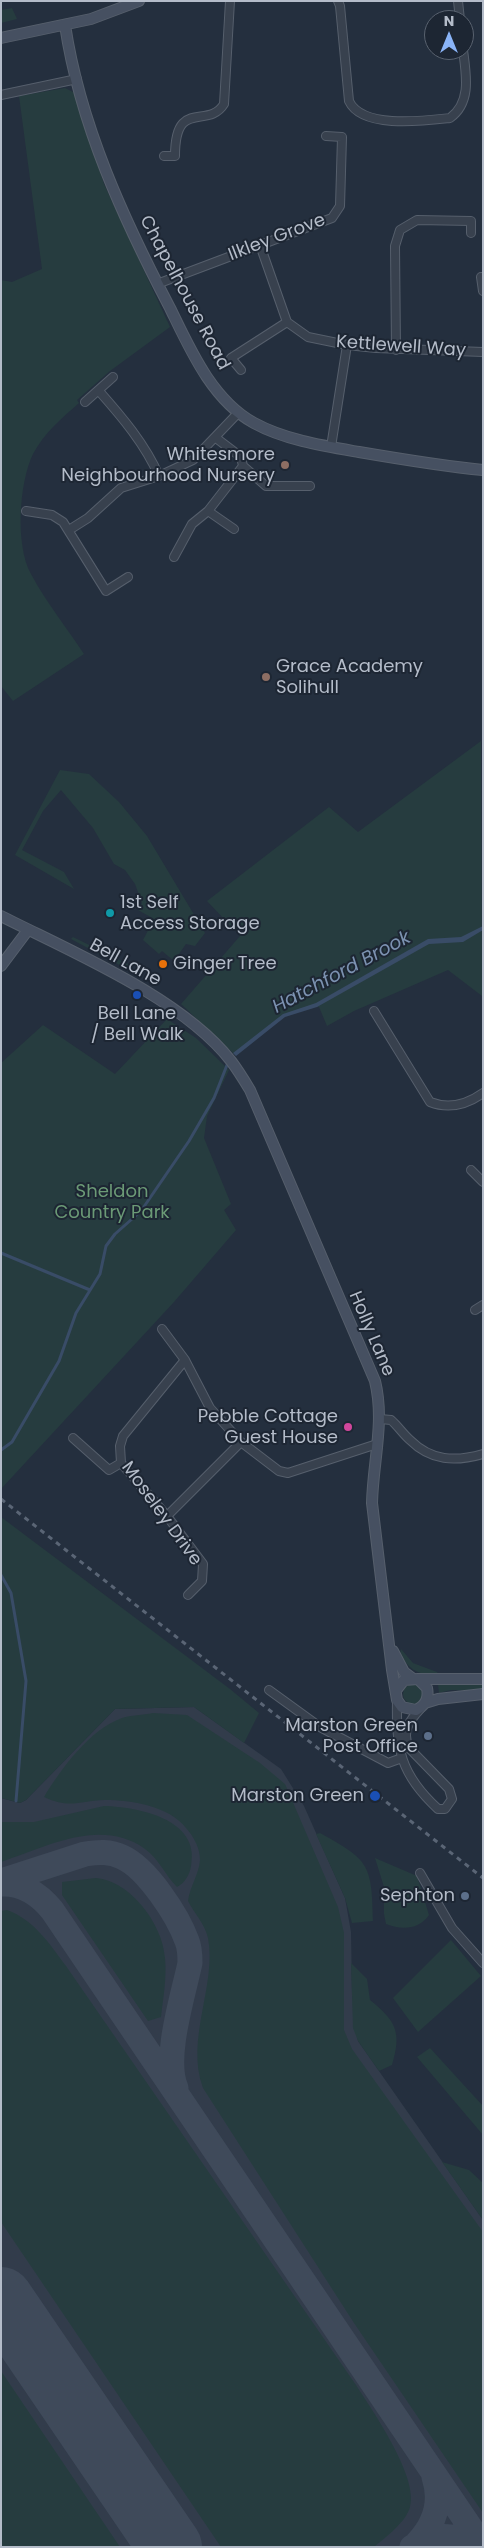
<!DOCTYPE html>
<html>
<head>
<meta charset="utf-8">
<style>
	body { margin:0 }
	#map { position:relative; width:484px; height:2548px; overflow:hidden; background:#242f3e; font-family:Poppins,sans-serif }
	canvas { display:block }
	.frame { position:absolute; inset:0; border:2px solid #b4bcc9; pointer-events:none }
	.north { position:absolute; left:424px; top:10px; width:50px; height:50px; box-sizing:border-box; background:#1d2633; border:1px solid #59626f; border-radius:50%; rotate:0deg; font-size:14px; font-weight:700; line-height:20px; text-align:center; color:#b4bcc9 }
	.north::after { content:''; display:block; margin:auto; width:18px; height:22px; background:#8ab4f8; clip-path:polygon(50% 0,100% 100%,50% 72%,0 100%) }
</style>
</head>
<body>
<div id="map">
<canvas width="484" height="2548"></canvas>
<div class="frame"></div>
<div class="north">N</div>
</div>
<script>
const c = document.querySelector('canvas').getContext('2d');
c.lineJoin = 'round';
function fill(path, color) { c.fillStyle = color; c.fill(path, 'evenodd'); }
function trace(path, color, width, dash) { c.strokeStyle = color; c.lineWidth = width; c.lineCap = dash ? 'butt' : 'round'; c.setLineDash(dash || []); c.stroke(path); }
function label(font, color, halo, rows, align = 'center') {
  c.font = font + ' Poppins,sans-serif'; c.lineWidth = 4; c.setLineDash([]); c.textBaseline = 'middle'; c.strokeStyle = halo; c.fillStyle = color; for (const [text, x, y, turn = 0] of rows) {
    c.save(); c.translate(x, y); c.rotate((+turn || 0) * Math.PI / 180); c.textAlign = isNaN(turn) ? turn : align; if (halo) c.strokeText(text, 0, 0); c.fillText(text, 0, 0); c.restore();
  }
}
const airport = new Path2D(`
	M194,1707L281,1769L304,1806L345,1898L351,1932L352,1990L358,2041L483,2220V2547H1V1798L20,1803L26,1800L115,1709Z`);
const green = new Path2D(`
	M12,8L17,19L1,23V10Z
	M65,88L75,93L104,184L170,327L110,371L77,400L79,403C62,418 44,433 33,454C19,483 15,545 31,574C46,602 67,628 84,654L13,701L1,686V280L12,282L42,269L19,96Z
	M481,741L482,996L448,970L354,1011L327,1026L319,1007L315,1006L285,1014L234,1054L181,1004L240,936L207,901L329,807L358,832Z
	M60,770L89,774L119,802L147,836L205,933L195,946L186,944L174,961L162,951L159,954L143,940L154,919L138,910L142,903L135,884L125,870L114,864L93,828L61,790L43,811L22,850L64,872L74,889L15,855Z
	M73,937L132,966L127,969L71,939Z
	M167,1019L196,1038L229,1070L207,1116L204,1138L231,1204L224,1210L236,1230L174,1302L1,1489V1063L43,1025L115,1074Z
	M1,1517L230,1689L259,1713L244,1743L194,1707L115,1709L26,1800L20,1803L1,1798Z
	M401,1649L413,1663L437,1672L438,1674C419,1676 409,1670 400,1654Z
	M483,1683V1691L451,1690L439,1693L438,1684Z
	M403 1694a10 10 0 1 1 20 0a10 10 0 1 1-20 0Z
	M153,1713L187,1715L260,1763L285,1784L338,1907L344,1933V2030L352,2049L483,2232V2513L354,2323L203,2088C185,2039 217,1985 208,1938C205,1924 194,1913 188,1901C190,1886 199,1874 200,1860C200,1848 194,1837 186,1828C169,1806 131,1800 105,1800C79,1801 70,1809 44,1797C61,1769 90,1729 122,1718C131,1715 143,1715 153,1713Z
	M104,1806C136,1807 201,1818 191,1866C190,1874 185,1883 177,1887C165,1875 159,1859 145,1849C101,1817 46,1847 1,1862V1822H34Z
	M320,1833C369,1860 372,1864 373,1921L352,1923L345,1898L316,1834Z
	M375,1858L417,1876L429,1915C419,1930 401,1930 386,1924L384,1914V1887Z
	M96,1878C131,1881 163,1925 165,1958C167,1978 163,1998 161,2017L148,2021L62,1895V1882Z
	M7,1910C34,1920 49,1943 66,1966L356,2385C372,2410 419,2477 410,2507C406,2522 386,2537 374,2547H221L1,2222V1911Z
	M451,1940L481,1976L418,2032L393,1998Z
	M351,1963L367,1979L370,2000C396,2021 402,2032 392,2065L379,2071L358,2041L353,2028Z
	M430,2048L483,2106V2135L417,2057Z
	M442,2162L469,2170L483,2183V2220Z
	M1,2371L120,2547H1Z`);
const water = new Path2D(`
	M483,926V930L463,942L429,944L317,1007L285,1017L236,1056L233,1053L283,1014L316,1003L428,939L461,937Z`);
const stream = new Path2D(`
	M1,1253L90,1290
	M1,1450L12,1442L59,1361L76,1313L100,1274L106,1246L115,1234L141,1211L189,1141L214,1098L229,1060
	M1,1575L11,1593L26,1681L16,1801`);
const taxiway = new Path2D(`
	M1,1881L85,1854C98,1852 110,1851 122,1857C147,1868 178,1916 187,1941C190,1948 190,1955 190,1963C183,1996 163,2058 176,2088
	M1,1884C22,1883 39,1894 52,1910L483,2546
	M417,2543C435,2524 442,2501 434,2477
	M412,2547C431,2533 458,2533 478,2547`);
const runway = new Path2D(`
	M1,2299L170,2547`);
const street = new Path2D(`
	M338,1L340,6L349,101C362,129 423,121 450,118C472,102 466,74 463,50
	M458,1L460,20
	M1,95L77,79
	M164,156H175C175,97 208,130 224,104L230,1
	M260,245L287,322L308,337L347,345L376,348L483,352
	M483,277H481L483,291
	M157,284L332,218L340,206L342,137L326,136
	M396,350L395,246L400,230L417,220L471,221V233
	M241,370L231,358L287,322
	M99,391C122,417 145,444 159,476
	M85,402L113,377
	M216,438L241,457L243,466L266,486H310
	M331,447L347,345
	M26,511L52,515L63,522L106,591L128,577
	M234,529L208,511L243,466
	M69,530L88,518L121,488L159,476L193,460L238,413
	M174,557L192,524L208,511
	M374,1011L430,1102C448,1109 466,1105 483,1093
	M471,1170L483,1182
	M475,1310L483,1305
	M162,1329L185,1360L210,1408L241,1442L279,1471L288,1473L377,1444
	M185,1360L123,1436L120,1446L121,1463L167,1516L203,1564L202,1581L188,1595
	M380,1419L391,1420C398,1426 403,1434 410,1440C431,1461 455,1462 483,1454
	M73,1438L109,1470L121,1463
	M167,1516L241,1442
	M269,1690L320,1727L388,1763L402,1758
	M397,1700C396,1749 400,1774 438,1809H445L452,1799L449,1789L409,1748C401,1731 410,1720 421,1708
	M420,1873L452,1928L483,1963`);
const secondary = new Path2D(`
	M65,25C80,125 124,220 170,308C190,349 212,400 254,423C285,440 324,446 359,452C400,459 441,466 483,470
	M1,38L91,19L139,1
	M1,916C72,952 182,998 231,1061C238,1070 244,1080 250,1090L375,1381C385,1422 373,1461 372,1503L392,1670L397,1700L402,1707L416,1710C426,1705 429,1698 427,1688L418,1679L404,1680L397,1689
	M1,966L28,930
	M393,1651L404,1672L412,1678
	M418,1679H483
	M425,1703L438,1699L483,1694`);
const rail = new Path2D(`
	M1,1499L483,1878`);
const markers = [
	[285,465,5,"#8d6e63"],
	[266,677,5,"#8d6e63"],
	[110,913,5,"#0f9aa8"],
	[163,964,5,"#e8710a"],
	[137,995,5,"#1a4fb4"],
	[348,1427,5,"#d1479c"],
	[428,1736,5,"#5c6f8a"],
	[375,1796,6,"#1a4fb4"],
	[465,1896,5,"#5c6f8a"]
];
const streetNames = [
	["Ilkley Grove",277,238,-21],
	["Chapelhouse Road",184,293,62],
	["Kettlewell Way",401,347,4],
	["Bell Lane",125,963,29],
	["Holly Lane",371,1334,67],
	["Moseley Drive",161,1514,54]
];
const poiNames = [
	["Whitesmore",275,455],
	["Neighbourhood Nursery",275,476],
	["Grace Academy",276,667,"left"],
	["Solihull",276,688,"left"],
	["1st Self",120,903,"left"],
	["Access Storage",120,924,"left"],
	["Ginger Tree",173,964,"left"],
	["Bell Lane",137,1014,"center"],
	["/ Bell Walk",137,1035,"center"],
	["Pebble Cottage",338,1417],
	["Guest House",338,1438],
	["Marston Green",418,1726],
	["Post Office",418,1747],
	["Marston Green",364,1796],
	["Sephton",455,1896]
];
const parkNames = [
	["Sheldon",112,1192],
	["Country Park",112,1213]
];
const waterNames = [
	["Hatchford Brook",342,973,-28]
];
fill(airport, '#323c4b');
fill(green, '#263c3f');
fill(water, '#394c67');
trace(stream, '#394c67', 3);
trace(taxiway, '#3f4a5a', 25);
trace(runway, '#3f4a5a', 64);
trace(street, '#565f6c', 10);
trace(secondary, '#565f6c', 12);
trace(street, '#38414e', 8);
trace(secondary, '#465061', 10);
trace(rail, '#5a6575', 3, [5, 5]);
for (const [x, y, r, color] of markers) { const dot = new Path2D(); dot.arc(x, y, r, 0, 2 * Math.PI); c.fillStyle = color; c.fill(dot); trace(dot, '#1d2633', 2); }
label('18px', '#b4bcc9', '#1d2633', streetNames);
label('18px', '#b4bcc9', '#1d2633', poiNames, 'right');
label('18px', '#6b9a76', '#1d2633', parkNames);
label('italic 19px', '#7c92b1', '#1d2633', waterNames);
</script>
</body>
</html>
